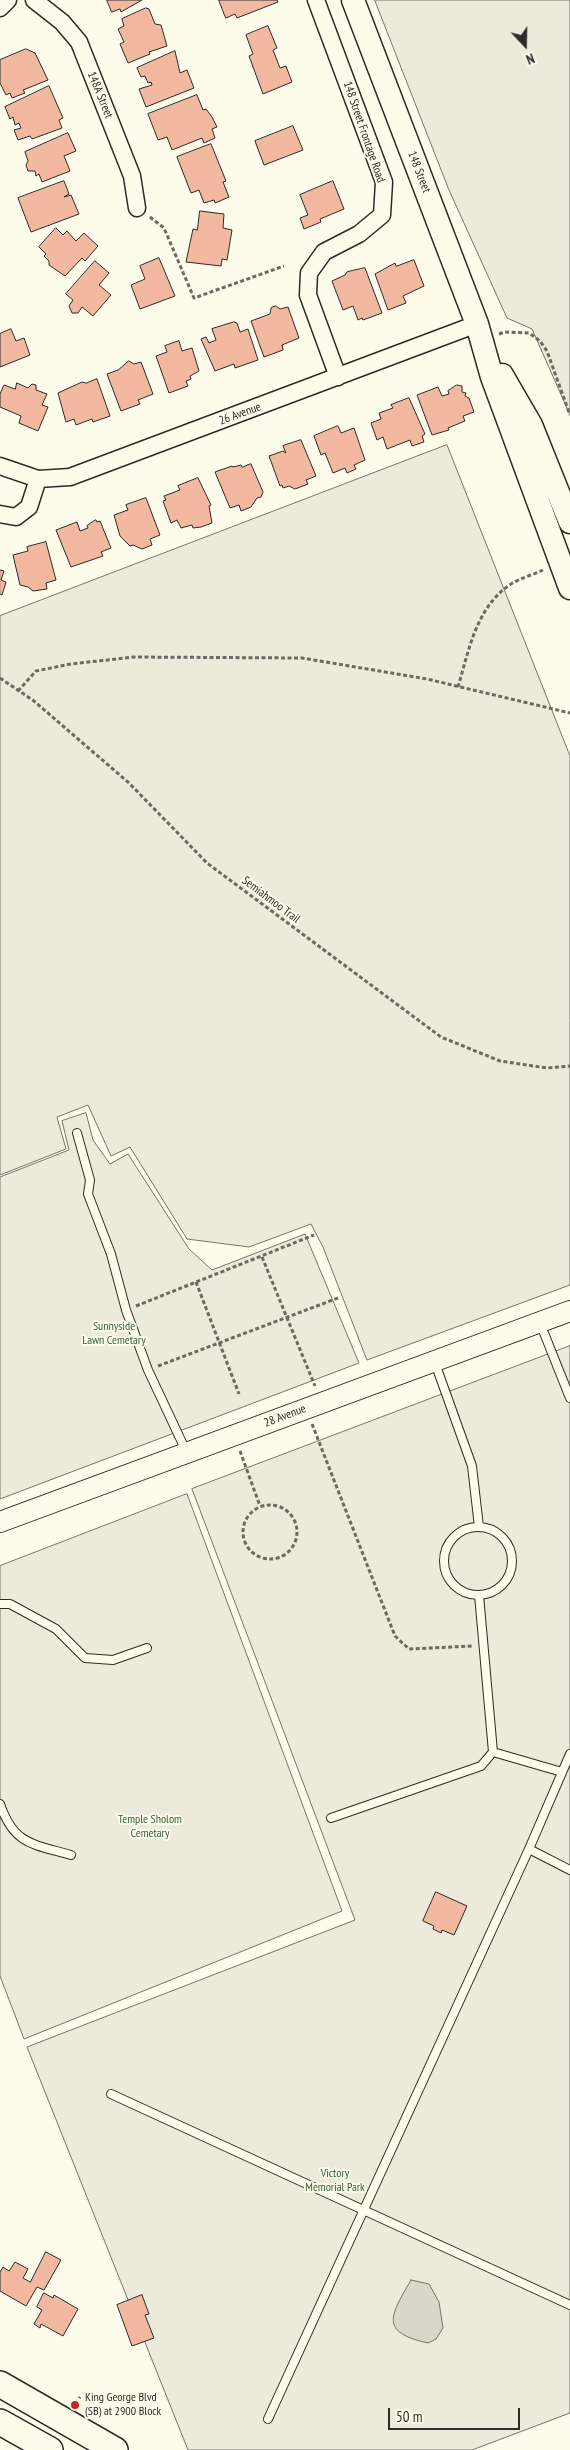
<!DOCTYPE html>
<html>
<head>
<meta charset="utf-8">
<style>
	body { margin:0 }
	#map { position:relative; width:570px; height:2450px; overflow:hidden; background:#fdfbea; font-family:"PT Sans Narrow",sans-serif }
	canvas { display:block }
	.north { position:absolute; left:500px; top:20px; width:50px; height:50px; -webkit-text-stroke:4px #fdfbea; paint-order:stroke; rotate:159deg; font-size:14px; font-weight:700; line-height:20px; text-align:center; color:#2b2b2b }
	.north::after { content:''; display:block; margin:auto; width:18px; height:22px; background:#2b2b2b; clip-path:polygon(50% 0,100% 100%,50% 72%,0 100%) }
	.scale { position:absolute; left:388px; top:2408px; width:132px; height:22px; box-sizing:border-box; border:2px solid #2b2b2b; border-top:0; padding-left:6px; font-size:15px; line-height:18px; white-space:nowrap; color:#2b2b2b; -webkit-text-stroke:4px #fdfbea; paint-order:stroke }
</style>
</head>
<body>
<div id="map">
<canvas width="570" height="2450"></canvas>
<div class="north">N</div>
<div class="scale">50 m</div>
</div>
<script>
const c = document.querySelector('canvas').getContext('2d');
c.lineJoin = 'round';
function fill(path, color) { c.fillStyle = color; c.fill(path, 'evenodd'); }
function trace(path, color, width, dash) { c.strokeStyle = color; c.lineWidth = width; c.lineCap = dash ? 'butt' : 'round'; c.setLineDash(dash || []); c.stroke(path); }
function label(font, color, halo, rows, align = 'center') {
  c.font = font + ' "PT Sans Narrow",sans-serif'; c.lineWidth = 4; c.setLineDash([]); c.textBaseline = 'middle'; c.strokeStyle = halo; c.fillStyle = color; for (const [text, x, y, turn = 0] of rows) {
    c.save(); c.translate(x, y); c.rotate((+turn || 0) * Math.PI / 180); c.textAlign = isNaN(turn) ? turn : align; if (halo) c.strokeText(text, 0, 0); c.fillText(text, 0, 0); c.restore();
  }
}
const green = new Path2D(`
	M375,0H570V415L532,329L507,318L449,190Z
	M447,445L570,756V1285L367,1360L323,1247L311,1224L249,1247L187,1239L130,1147L111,1156L88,1105L57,1117L66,1149L0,1175V616Z
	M86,1113L93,1140L110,1164L128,1154L189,1249L212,1270L305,1234L359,1363L0,1499V1177L69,1150L62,1121Z
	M570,1346V2413L472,2450H188L27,2047L355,1920L192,1489Z
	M187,1494L342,1911L24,2039L0,1976V1566Z`);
const water = new Path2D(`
	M411,2280L429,2284L439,2302L443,2328L436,2339L428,2343C378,2332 391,2315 411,2280Z`);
const building = new Path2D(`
	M107,0H142L121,12L120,9L112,12Z
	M219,0H277L278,2L237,18L235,14L226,18Z
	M146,8L149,9L155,24L161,25L167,46L149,52L150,54L128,63L120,44L124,42L118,29L124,26L122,19Z
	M268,26L277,48L273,50L280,68L286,66L292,82L263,94L249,56L253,54L246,35Z
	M26,49L35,53L48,80L23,90L25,93L12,98L10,93L6,95L0,83V60Z
	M175,51L180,73L187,70L194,88L146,107L139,89L152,85L151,82L148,83L145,76L141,77L137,68Z
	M49,86L63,118L59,120L62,128L32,139L30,136L18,140L14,130L21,128L19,123L15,125L13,117L10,119L5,107Z
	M197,95L203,110L206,109L212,117L217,127L212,129L215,138L204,143L202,138L172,150L167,137L158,140L148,114Z
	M293,126L303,150L264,165L255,141Z
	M68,133L76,151L64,156L70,171L42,182L39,174L36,176L35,171H28L26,165L28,161L25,152Z
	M211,144L226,181L223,182L229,197L215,203L214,200L204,203L199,190L191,193L177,157Z
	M64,181L69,194L64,197L71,195L79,214L31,232L18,198Z
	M333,181L344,209L320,219L321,222L304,229L300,218L308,215L300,195Z
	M200,211L224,214L223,228L232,230L227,260L222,259L221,266L186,262L193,229L197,230Z
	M56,228L63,235L67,231L76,241L84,233L98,246L85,261L82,258L65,276L49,265V261L44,256L46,254L39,247Z
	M159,258L175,296L140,309L131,285L145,279L140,266Z
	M414,260L424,286L403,296L406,303L388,310L375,274L395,263L396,266Z
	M95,261L109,273L99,285L111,295L93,316L82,307L78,313H72L69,306L73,300L66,294Z
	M365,268L382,313L363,320L362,318L358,320L353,306L343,310L332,281L345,275L347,272Z
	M276,306L280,309L288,307L299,338L282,345L283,350L264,357L251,321L270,314L271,308Z
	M234,322L237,323L240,332L248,329L258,360L235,368L234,364L215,371L201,339L206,337L209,343L216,340L212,329Z
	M11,329L16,341L24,338L30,355L0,367V334Z
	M179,341L182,351L192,348L199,371L190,376L191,379L186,381L188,386L169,393L156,356L167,352L165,346Z
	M129,361L134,364L141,362L153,394L138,400L140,404L121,411L107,374L118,370Z
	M97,379L110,416L93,422L92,419L76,425L74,419L66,422L58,393L82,382L86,383Z
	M17,383L28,388L32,384L36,385V390L47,394L42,405L48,407L38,431L19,423L21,416L0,407V394L4,385L15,389Z
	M457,385L462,386V392L466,393L465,396L469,398L474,412L463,416L465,421L448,428L449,430L432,435L417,395L438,387L442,396L449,394L448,391Z
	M409,398L425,434L422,436L424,442L412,446L410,440L387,449L383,437L377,440L371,423L381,419L379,413L393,408L391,405Z
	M338,426L341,433L354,428L365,460L354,465L356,469L347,473L345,468L333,473L325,453L321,455L314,436Z
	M301,440L316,476L306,480L308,484L295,489L289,486L283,488L282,485L280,486L269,456L283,451L286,453L283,446Z
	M251,464L263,492L261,497L257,498L251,507L241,511L239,505L230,508L215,472L232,466L233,467L241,465L242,467Z
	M198,478L211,505L209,506L212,523L201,527L193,528L192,525L181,528L177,520L171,523L163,501L166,500L164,496L180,490L178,486Z
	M146,498L160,535L150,539L152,545L142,549L133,545L130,546L120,536L114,515L128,510L126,505Z
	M96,520L97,522L100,521L111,548L101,552L103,556L71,567L56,530L77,522L80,531L88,528L87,526Z
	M46,542L56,580L46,583L47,589L33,591L28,587L20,585L13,555L28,551L27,547Z
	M0,570L4,571L1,580L6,582L2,595L0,594Z
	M436,1892L467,1906L454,1935L442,1930L441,1933L433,1929L434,1926L423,1921Z
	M46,2252L61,2260L44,2290L37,2287L26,2306L0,2291V2272L3,2267L9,2271L15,2262L28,2269L23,2278L30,2282Z
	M44,2293L53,2298L54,2295L78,2309L63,2336L41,2324L40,2328L34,2324L42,2310L37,2307Z
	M142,2295L149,2314L145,2315L154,2338L132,2346L117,2305Z`);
const path = new Path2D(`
	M150,217L164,228L194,298L284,266
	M499,334L504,332L529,333L540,341L547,351L570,415
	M0,678L34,701L129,783L207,863L441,1037L500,1061L547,1068L570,1066
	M458,687C469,650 476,607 511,584C520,578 533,575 543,570
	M18,691L36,671L71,664L134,657L302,658L427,679L570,713
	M262,1257L315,1386
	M196,1282L239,1394
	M136,1306L314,1235
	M158,1366L338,1298
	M312,1424L395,1636L409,1649L473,1646
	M240,1451L260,1506
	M243 1532a27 27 0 1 1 54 0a27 27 0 1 1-54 0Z
	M76,2404L80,2397`);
const service = new Path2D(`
	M77,1133L90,1180L88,1194L111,1254L126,1310L148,1370L186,1451
	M540,1323L570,1398
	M435,1363L472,1466L479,1527
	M444 1561a34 34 0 1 1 68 0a34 34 0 1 1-68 0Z
	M479,1595L493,1752L562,1772
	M0,1604H10L56,1629L85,1658L113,1660L147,1648
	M0,1804C14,1845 33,1844 71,1855
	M331,1818L481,1766L493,1752
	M529,1849L570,1870
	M111,2094L570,2305
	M268,2419L529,1849L570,1754`);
const minor = new Path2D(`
	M34,0L62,22L79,42L132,176L137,208
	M316,0L384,182L382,215L359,234L324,252L309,273L308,295L338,377
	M0,8L8,0
	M0,466L38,479L70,477L477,324
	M0,514L16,517L29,507L38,479`);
const tertiary = new Path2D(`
	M0,1522L570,1311`);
const secondary = new Path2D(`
	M353,0L477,324L492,377L570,588
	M502,375L531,425L570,522`);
const primary = new Path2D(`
	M0,2384L115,2450
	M0,2422L50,2450`);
const markers = [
	[75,2405,5,"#c62828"]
];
const streetNames = [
	["148A Street",100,95,68],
	["148 Street Frontage Road",364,132,71],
	["148 Street",419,172,69],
	["26 Avenue",240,414,-20],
	["Semiahmoo Trail",271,900,37],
	["28 Avenue",285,1416,-21]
];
const parkNames = [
	["Sunnyside",114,1327],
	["Lawn Cemetary",114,1341],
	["Temple Sholom",150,1820],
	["Cemetary",150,1834],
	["Victory",335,2174],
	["Memorial Park",335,2188]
];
const poiNames = [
	["King George Blvd",85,2398],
	["(SB) at 2900 Block",85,2412]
];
fill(green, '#ecebdb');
trace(green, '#74746e', 1);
fill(water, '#d8d7c9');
trace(water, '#74746e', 1);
fill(building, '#f2b8a0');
trace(building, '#2b2b2b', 1);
trace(service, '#2b2b2b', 10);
trace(minor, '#2b2b2b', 19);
trace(tertiary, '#2b2b2b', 22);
trace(secondary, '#2b2b2b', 25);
trace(primary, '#2b2b2b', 28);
trace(path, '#6a6964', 3, [4, 2.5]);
trace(service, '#fdfbea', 8);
trace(minor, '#fdfbea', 16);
trace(tertiary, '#fdfbea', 20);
trace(secondary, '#fdfbea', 22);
trace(primary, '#fdfbea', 25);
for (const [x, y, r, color] of markers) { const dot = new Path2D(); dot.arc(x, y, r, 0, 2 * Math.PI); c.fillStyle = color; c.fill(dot); trace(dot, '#fdfbea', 2); }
label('12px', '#2b2b2b', '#fdfbea', streetNames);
label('12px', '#34623c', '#fdfbea', parkNames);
label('12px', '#2b2b2b', '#fdfbea', poiNames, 'left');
</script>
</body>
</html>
